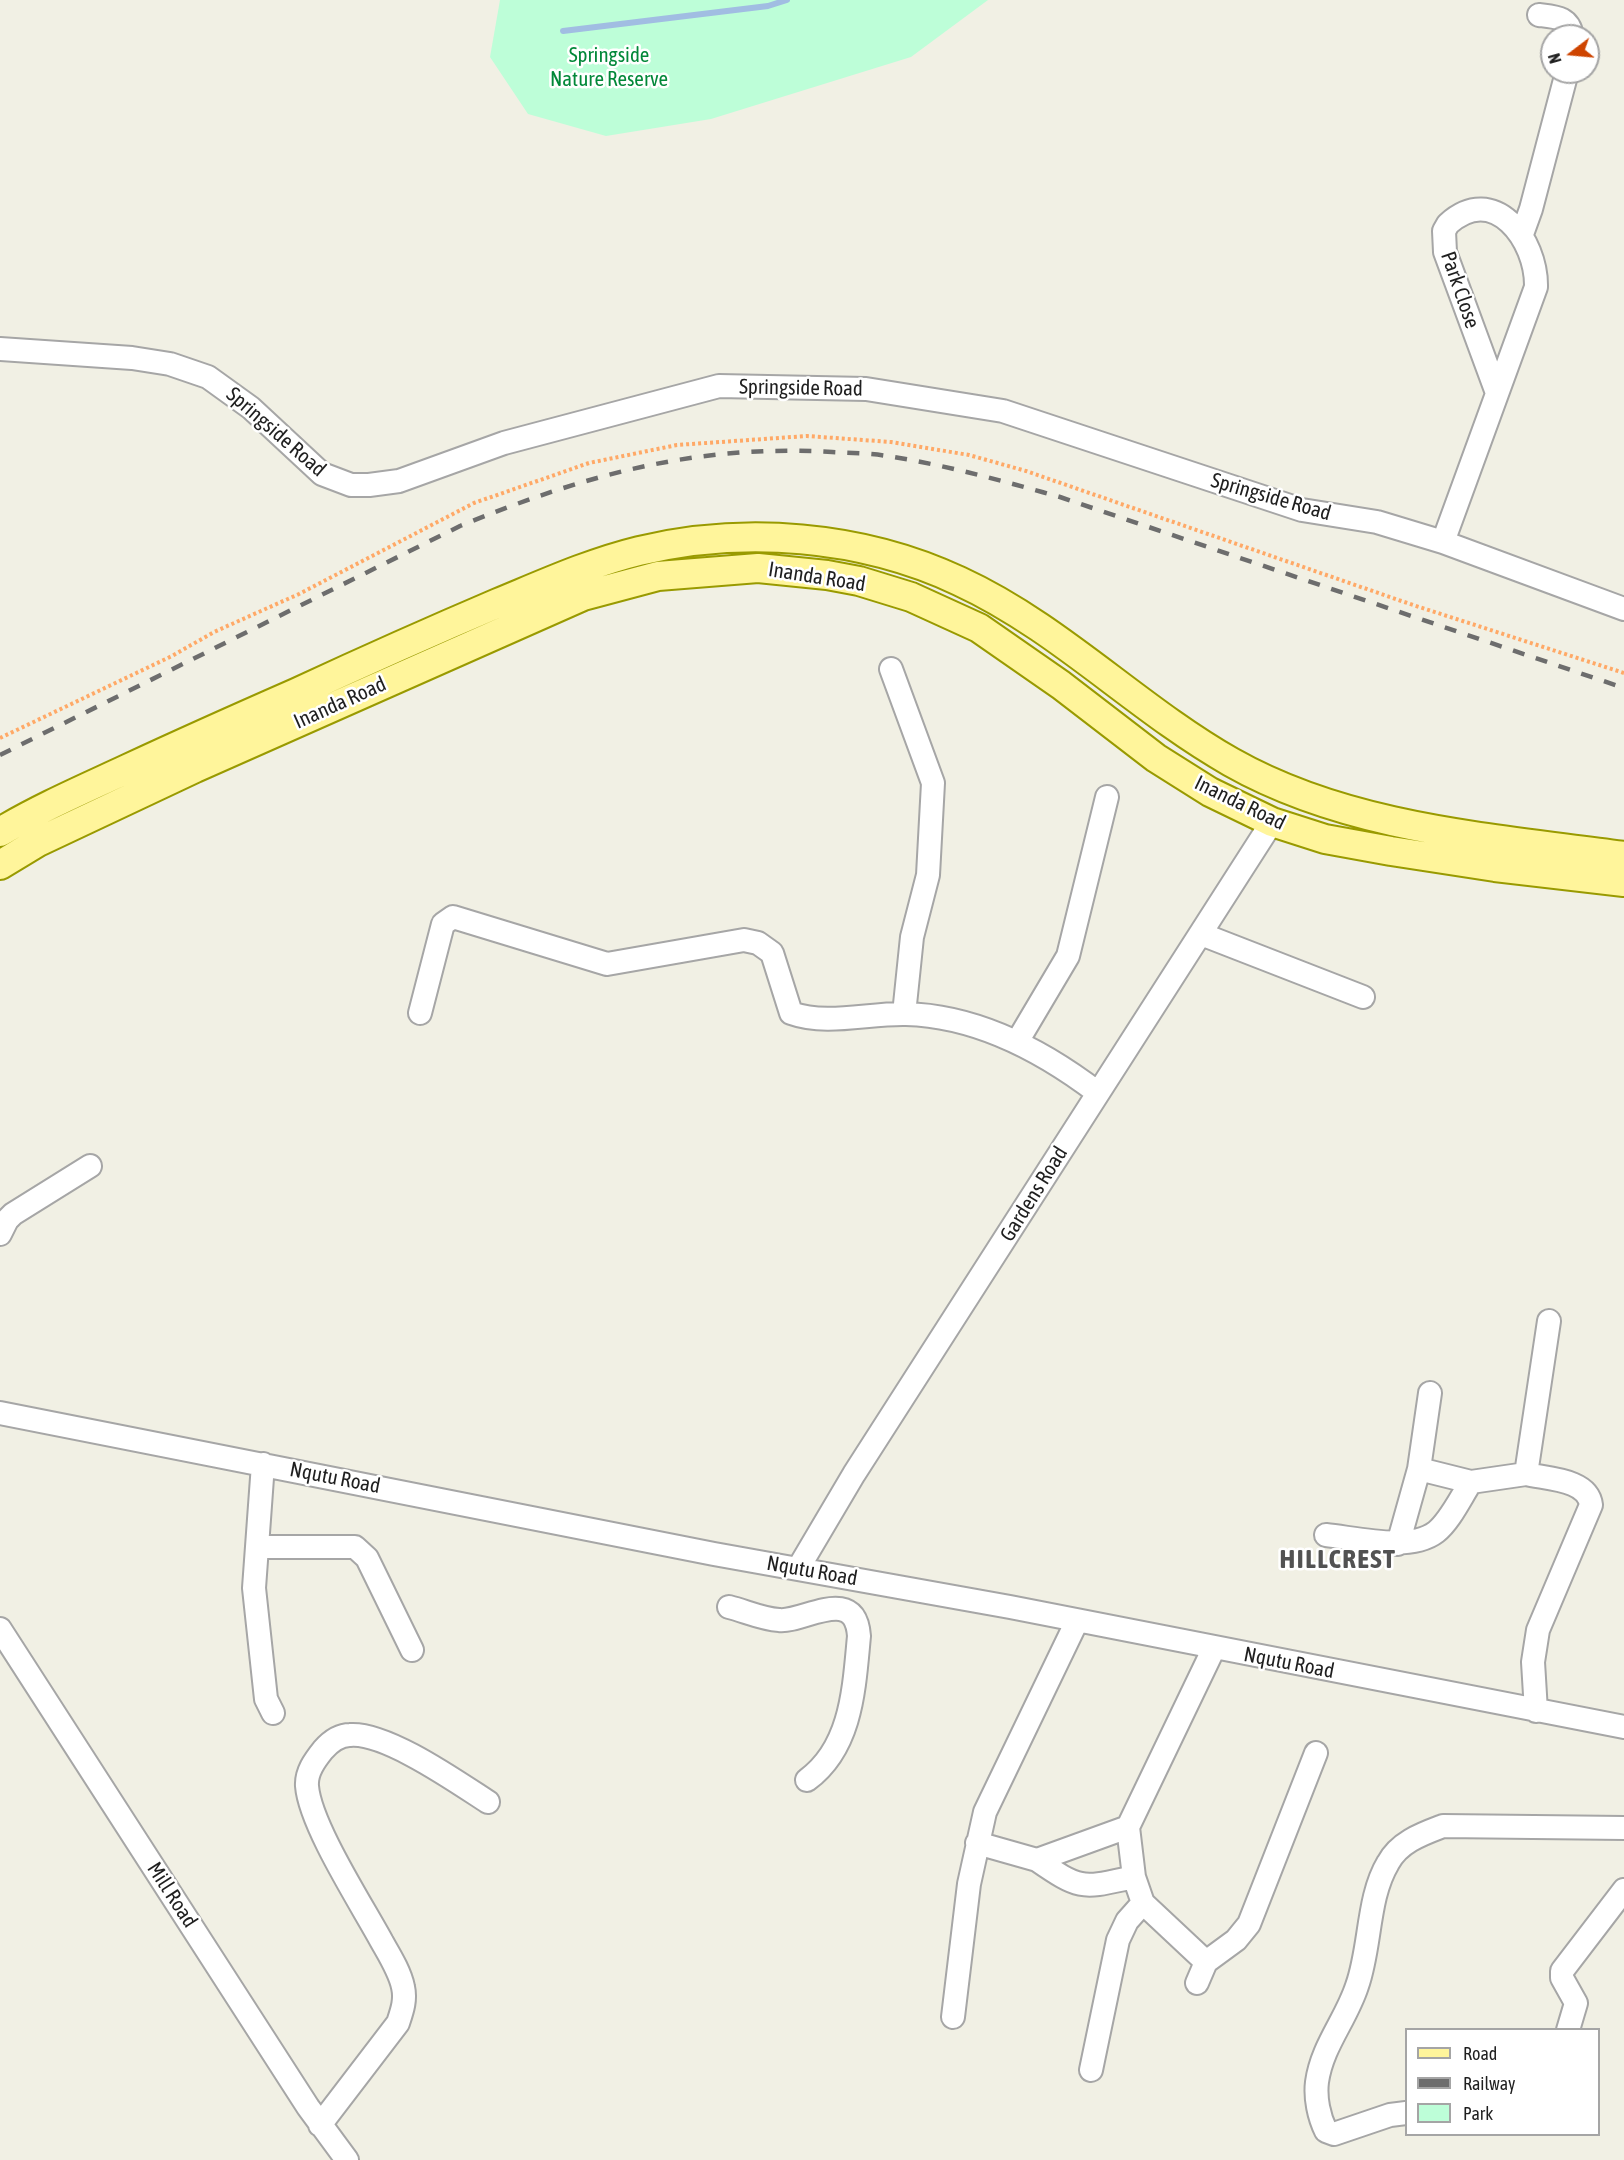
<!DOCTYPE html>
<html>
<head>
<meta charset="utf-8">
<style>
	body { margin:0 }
	#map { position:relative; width:1624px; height:2160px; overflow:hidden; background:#f1f0e4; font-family:"Asap Condensed",sans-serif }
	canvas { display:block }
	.legend { position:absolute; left:1405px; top:2028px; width:195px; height:108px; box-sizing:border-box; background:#fff; border:2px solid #a5a5a5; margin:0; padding:8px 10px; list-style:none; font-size:18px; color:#1f1f1f }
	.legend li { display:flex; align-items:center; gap:12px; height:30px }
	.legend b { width:30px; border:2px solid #a5a5a5 }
	.north { position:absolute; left:1540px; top:24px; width:60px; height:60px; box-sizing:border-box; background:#fff; border:2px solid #a5a5a5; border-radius:50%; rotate:254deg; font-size:16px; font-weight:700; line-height:24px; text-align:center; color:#1f1f1f }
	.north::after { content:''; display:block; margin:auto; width:21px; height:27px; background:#ce4400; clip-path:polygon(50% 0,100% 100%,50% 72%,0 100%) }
</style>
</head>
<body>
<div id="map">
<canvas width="1624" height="2160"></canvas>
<ul class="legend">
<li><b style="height:8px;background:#fff59b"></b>Road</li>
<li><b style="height:8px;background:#6d6d6d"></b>Railway</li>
<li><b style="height:16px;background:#bdfed8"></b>Park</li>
</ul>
<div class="north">N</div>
</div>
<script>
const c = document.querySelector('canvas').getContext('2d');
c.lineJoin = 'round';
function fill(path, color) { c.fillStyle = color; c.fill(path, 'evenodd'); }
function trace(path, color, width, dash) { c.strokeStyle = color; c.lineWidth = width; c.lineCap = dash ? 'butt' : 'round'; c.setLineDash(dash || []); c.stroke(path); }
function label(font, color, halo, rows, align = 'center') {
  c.font = font + ' "Asap Condensed",sans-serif'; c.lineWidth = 5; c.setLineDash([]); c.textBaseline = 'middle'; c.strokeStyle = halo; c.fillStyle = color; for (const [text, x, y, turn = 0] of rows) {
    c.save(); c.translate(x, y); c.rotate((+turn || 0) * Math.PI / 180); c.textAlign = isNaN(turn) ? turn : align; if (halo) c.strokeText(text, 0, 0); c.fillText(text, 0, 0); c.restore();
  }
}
const park = new Path2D(`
	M500,0H988L911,57L711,119L606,136L528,114L490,57Z`);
const stream = new Path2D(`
	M563,31L768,6L787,0`);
const path = new Path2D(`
	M0,738L172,656L214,632L299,594L474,503L589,463L677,445L807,436L891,442L969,455L1026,471L1413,605L1624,673`);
const minor = new Path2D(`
	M1539,15C1556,17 1569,17 1572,36
	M1522,234L1531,209L1567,72
	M0,349L132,358L170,364L208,377L251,408L322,474L351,485H369L399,481L504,443L719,386L866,389L1003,411L1302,510L1377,522L1443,542L1624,609
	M1443,542L1536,287C1537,240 1494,182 1448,224L1444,231L1445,252L1497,393
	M891,669L933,783L928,875L912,937L904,1014
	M1201,934L1363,997
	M420,1013L443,924L453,917L607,964L744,940L758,943L772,953L791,1013C827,1026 868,1013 906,1014C976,1016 1043,1051 1098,1093
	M1017,1042L1068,956L1107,797
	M0,1234L7,1220L13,1214L90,1166
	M0,1413L714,1554L1010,1607L1624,1727
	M263,1464L254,1588L266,1699L273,1713
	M1419,1469L1471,1482L1526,1474
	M1326,1535C1356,1538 1410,1552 1436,1532C1450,1521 1461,1497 1471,1482
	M1398,1544L1419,1469L1430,1393
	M258,1547H355L367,1558L412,1650
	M799,1567L854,1474L1272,822
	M729,1607C745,1611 762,1619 779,1620C803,1623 855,1584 859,1636C854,1688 852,1747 807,1780
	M0,1629L308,2107L347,2160
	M1536,1711L1533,1662L1538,1630L1591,1505C1588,1479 1547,1479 1526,1474L1549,1321
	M977,1843L1037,1860L1128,1827
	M1037,1860C1082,1891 1082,1888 1134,1877
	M1206,1962L1143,1903L1134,1877L1128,1827L1214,1648
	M1197,1983L1206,1962L1236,1940L1249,1924L1316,1753
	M953,2017L969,1884L985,1812L1077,1621
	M1568,2030L1576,2003L1562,1978V1971L1624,1890
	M1091,2070L1118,1940L1127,1921L1143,1903
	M1406,2113L1390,2115L1334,2134L1326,2131C1319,2117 1315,2098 1317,2082C1322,2046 1346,2020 1357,1986C1371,1947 1367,1898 1388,1863C1399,1842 1422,1834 1443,1826L1624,1828
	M320,2125L398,2023C402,2011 406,2000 403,1987C400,1972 390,1956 382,1942C362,1905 310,1825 307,1786C306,1772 315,1760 323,1750C330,1742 339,1735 350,1735C386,1732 457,1782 488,1802`);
const major = new Path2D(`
	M0,832C40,808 84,789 127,769C183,743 239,718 296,693C363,662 430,632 498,603C544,584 590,563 639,551C744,526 861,535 959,581C1059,627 1136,708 1231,762C1349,829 1493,838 1624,856
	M0,865L38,842L195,768L583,596L658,576L758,568L827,575L859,581L911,597L979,628L1061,685L1156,758L1210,792L1272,822L1325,839L1391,851L1495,867L1624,882`);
const rail = new Path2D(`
	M0,755L460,526C585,475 696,444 832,452C850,453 869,453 887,456C946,465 1003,481 1060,497L1624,688`);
const parkNames = [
	["Springside",609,55],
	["Nature Reserve",609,79]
];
const streetNames = [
	["Park Close",1460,290,71],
	["Springside Road",801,388,1],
	["Springside Road",276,432,41],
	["Springside Road",1271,497,16],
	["Inanda Road",817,577,9],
	["Inanda Road",340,703,-24],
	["Inanda Road",1240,803,26],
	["Gardens Road",1034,1194,-58],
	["Nqutu Road",335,1478,11],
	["Nqutu Road",812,1571,10],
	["Nqutu Road",1289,1663,11],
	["Mill Road",172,1895,57]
];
const districtNames = [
	["HILLCREST",1338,1559]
];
fill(park, '#bdfed8');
trace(stream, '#a1bde2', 6);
trace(minor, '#a6a6a6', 26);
trace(major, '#999a00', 32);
trace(path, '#ffa967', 4, [3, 3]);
trace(minor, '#fff', 22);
trace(major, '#fff59b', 28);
trace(rail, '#6d6d6d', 4.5, [12, 12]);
label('21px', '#028839', '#fff', parkNames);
label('21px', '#1f1f1f', '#fff', streetNames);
c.letterSpacing = '1.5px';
label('bold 27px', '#525252', '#fff', districtNames);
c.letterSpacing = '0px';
</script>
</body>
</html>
